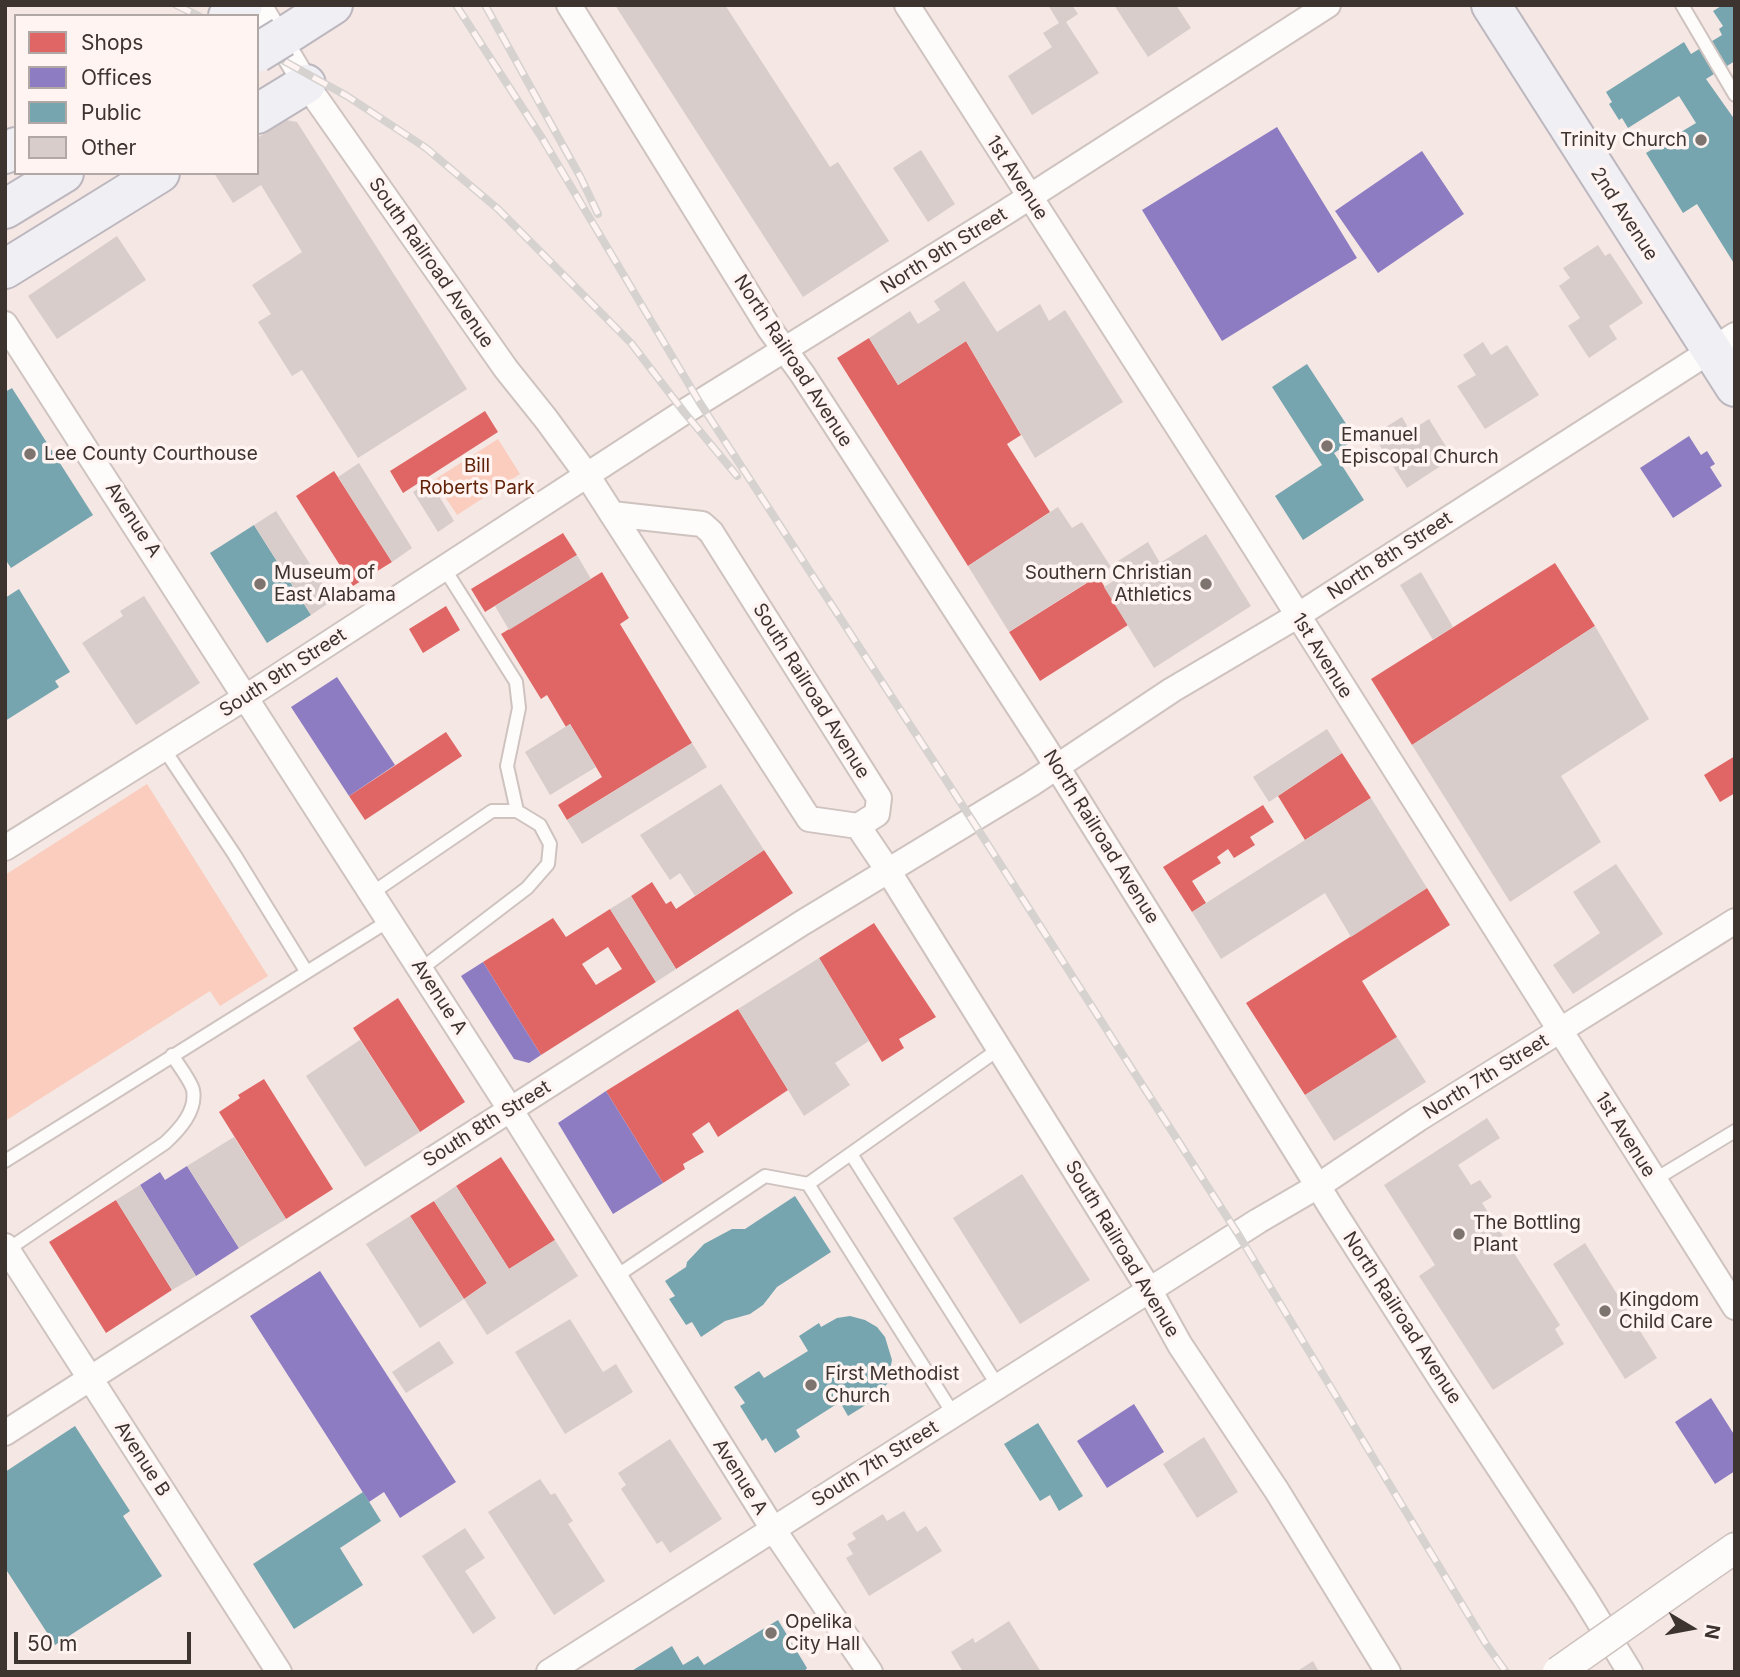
<!DOCTYPE html>
<html>
<head>
<meta charset="utf-8">
<style>
	body { margin:0 }
	#map { position:relative; width:1740px; height:1677px; overflow:hidden; background:#f5e7e3; font-family:Inter,sans-serif }
	canvas { display:block }
	.frame { position:absolute; inset:0; border:7px solid #3d3430; pointer-events:none }
	.legend { position:absolute; left:14px; top:14px; width:245px; height:161px; box-sizing:border-box; background:#fff4f1; border:2px solid #b1a7a4; margin:0; padding:9px 12px; list-style:none; font-size:21px; color:#3d3430 }
	.legend li { display:flex; align-items:center; gap:14px; height:35px }
	.legend b { width:35px; border:2px solid #b1a7a4 }
	.north { position:absolute; left:1656px; top:1593px; width:70px; height:70px; -webkit-text-stroke:5px #fff4f1; paint-order:stroke; rotate:100deg; font-size:19px; font-weight:700; line-height:28px; text-align:center; color:#3d3430 }
	.north::after { content:''; display:block; margin:auto; width:24px; height:32px; background:#3d3430; clip-path:polygon(50% 0,100% 100%,50% 72%,0 100%) }
	.scale { position:absolute; left:14px; top:1632px; width:177px; height:32px; box-sizing:border-box; border:4px solid #3d3430; border-top:0; padding-left:9px; font-size:21px; line-height:24px; white-space:nowrap; color:#3d3430; -webkit-text-stroke:5px #fff4f1; paint-order:stroke }
</style>
</head>
<body>
<div id="map">
<canvas width="1740" height="1677"></canvas>
<div class="frame"></div>
<ul class="legend">
<li><b style="height:19px;background:#e06666"></b>Shops</li>
<li><b style="height:19px;background:#8e7cc3"></b>Offices</li>
<li><b style="height:19px;background:#76a5af"></b>Public</li>
<li><b style="height:19px;background:#d8cdca"></b>Other</li>
</ul>
<div class="north">N</div>
<div class="scale">50 m</div>
</div>
<script>
const c = document.querySelector('canvas').getContext('2d');
c.lineJoin = 'round';
function fill(path, color) { c.fillStyle = color; c.fill(path, 'evenodd'); }
function trace(path, color, width, dash) { c.strokeStyle = color; c.lineWidth = width; c.lineCap = dash ? 'butt' : 'round'; c.setLineDash(dash || []); c.stroke(path); }
function label(font, color, halo, rows, align = 'center') {
  c.font = font + ' Inter,sans-serif'; c.lineWidth = 7; c.setLineDash([]); c.textBaseline = 'middle'; c.strokeStyle = halo; c.fillStyle = color; for (const [text, x, y, turn = 0] of rows) {
    c.save(); c.translate(x, y); c.rotate((+turn || 0) * Math.PI / 180); c.textAlign = isNaN(turn) ? turn : align; if (halo) c.strokeText(text, 0, 0); c.fillText(text, 0, 0); c.restore();
  }
}
const green = new Path2D(`
	M498,439L520,474L457,515L434,480Z
	M147,784L268,976L220,1006L210,991L5,1121V875Z`);
const shops = new Path2D(`
	M869,338L898,385L966,341L1021,435L1007,444L1050,512L968,566L837,358Z
	M485,411L498,432L403,493L390,471Z
	M334,471L392,562L353,586L296,496Z
	M563,533L577,555L485,612L471,589Z
	M1555,563L1595,626L1412,745L1371,679Z
	M602,572L629,618L620,624L692,743L567,820L558,805L602,777L570,724L566,727L547,695L541,699L501,634Z
	M1098,576L1128,625L1040,681L1009,632Z
	M446,606L460,630L423,653L409,629Z
	M446,732L462,756L365,820L349,796Z
	M1342,753L1371,798L1305,840L1278,796Z
	M1735,756V793L1720,802L1704,775Z
	M1263,805L1274,822L1250,837L1255,845L1234,858L1228,849L1217,857L1221,863L1192,881L1206,903L1192,912L1163,867Z
	M764,850L793,893L676,969L631,896L652,882L666,904L671,901L676,909Z
	M1427,888L1450,925L1362,981L1397,1037L1305,1095L1246,1003Z
	M610,909L656,982L541,1055L483,962L553,918L566,937ZM608,947L622,969L596,985L582,964Z
	M874,923L936,1017L899,1039L904,1048L882,1062L819,958Z
	M398,998L465,1102L420,1132L353,1028Z
	M738,1009L788,1090L718,1137L709,1122L692,1134L704,1152L683,1164L685,1169L663,1183L606,1091Z
	M264,1079L333,1189L286,1219L219,1112L240,1098L238,1095Z
	M501,1157L555,1240L509,1269L456,1186Z
	M116,1200L172,1290L106,1333L49,1242Z
	M434,1201L487,1283L464,1299L410,1216Z`);
const offices = new Path2D(`
	M1277,127L1357,258L1222,341L1142,210Z
	M1422,151L1464,214L1378,273L1335,211Z
	M1689,436L1701,455L1707,451L1715,464L1710,467L1722,486L1673,518L1640,468Z
	M337,677L395,765L349,796L291,707Z
	M483,962L541,1055L529,1063L514,1059L461,976Z
	M606,1091L663,1183L613,1214L558,1123Z
	M187,1166L239,1248L196,1276L140,1185L160,1172L165,1180Z
	M320,1271L456,1482L400,1518L384,1492L369,1502L250,1316Z
	M1711,1398L1735,1436V1471L1715,1484L1675,1422Z
	M1134,1404L1164,1452L1107,1488L1077,1441Z`);
const public = new Path2D(`
	M1723,5H1735V61L1706,79L1735,120V265L1697,204L1683,213L1646,153L1696,123L1679,96L1628,128L1622,118L1619,120L1609,104L1612,102L1606,92L1684,42L1691,54L1722,35L1719,29L1723,26L1713,11Z
	M1307,364L1356,439L1334,453L1364,500L1303,540L1275,496L1322,465L1272,387Z
	M12,388L93,515L11,568L5,559V392Z
	M254,525L311,615L267,643L210,553Z
	M19,589L70,672L55,681L59,687L5,721V598Z
	M795,1196L831,1252L777,1287L763,1305L750,1314L725,1321L701,1337L692,1322L686,1325L669,1299L675,1296L665,1281L686,1267L687,1262L704,1244L732,1229H745Z
	M850,1316L865,1320L877,1327L885,1337L892,1360L887,1384L869,1403L848,1416L840,1402L796,1430L800,1437L775,1453L766,1438L762,1441L740,1406L745,1403L734,1387L759,1371L764,1378L808,1351L799,1336L819,1323L821,1327L837,1318Z
	M1038,1423L1083,1496L1059,1511L1050,1495L1040,1501L1004,1444Z
	M75,1426L130,1511L123,1516L162,1576L55,1645L5,1568V1472Z
	M363,1492L381,1521L340,1548L363,1585L294,1629L253,1564Z
	M778,1620L807,1668L804,1672H630L672,1646L683,1665L698,1656L704,1665Z`);
const building = new Path2D(`
	M615,5H725L830,167L838,162L889,241L803,297Z
	M1048,5H1072L1078,14L1066,22L1099,73L1032,115L1008,76L1052,47L1043,33L1059,23Z
	M1114,5H1176L1191,28L1148,57Z
	M286,120L297,122L467,389L358,458L302,370L292,376L258,322L271,314L252,285L302,252L261,185L233,203L214,173H257V138Z
	M921,150L955,204L928,222L893,168Z
	M117,236L146,280L57,339L28,296Z
	M1598,245L1605,256L1610,253L1643,303L1609,326L1617,339L1589,358L1568,326L1580,318L1559,286L1570,278L1563,268Z
	M964,281L997,332L1040,304L1049,321L1065,310L1123,402L1035,458L966,341L898,385L869,338L910,311L918,324L940,310L934,301Z
	M1483,342L1491,355L1507,345L1539,395L1485,429L1457,386L1476,375L1463,355Z
	M1402,417L1410,431L1429,419L1453,458L1407,488L1373,435Z
	M359,463L412,548L392,562L338,477Z
	M430,481L454,521L438,532L413,492Z
	M1058,507L1072,528L1082,522L1111,567L1009,632L968,566Z
	M276,511L333,600L311,615L254,525Z
	M1206,534L1251,606L1154,668L1104,587L1126,573L1118,561L1148,542L1160,563Z
	M577,555L591,579L509,630L495,606Z
	M1421,572L1453,627L1433,640L1400,585Z
	M144,596L200,683L136,725L82,643L123,616L120,611Z
	M1595,626L1649,719L1561,776L1601,842L1510,902L1412,745Z
	M570,724L596,767L550,795L525,752Z
	M1327,729L1342,753L1269,802L1253,777Z
	M692,743L707,767L582,844L567,820Z
	M721,784L764,850L695,896L680,873L670,880L640,835Z
	M1371,798L1427,888L1351,937L1325,893L1221,959L1192,912Z
	M1616,864L1663,934L1573,994L1553,965L1600,933L1573,892Z
	M631,896L676,969L656,982L610,909Z
	M819,958L869,1041L835,1063L850,1085L804,1116L738,1009Z
	M1397,1037L1426,1082L1334,1141L1305,1095Z
	M360,1040L420,1132L365,1167L306,1076Z
	M1487,1118L1500,1138L1458,1165L1471,1185L1480,1180L1492,1197L1482,1203L1560,1325L1555,1329L1564,1344L1493,1390L1419,1276L1435,1265L1384,1185Z
	M234,1137L286,1219L239,1248L187,1166Z
	M1022,1174L1090,1280L1020,1324L953,1218Z
	M140,1185L196,1276L172,1290L116,1200Z
	M456,1186L509,1269L555,1240L578,1276L487,1335L464,1299L487,1283L434,1201Z
	M410,1216L464,1299L420,1328L366,1244Z
	M1585,1243L1657,1358L1625,1379L1553,1264Z
	M570,1319L603,1372L616,1364L633,1392L565,1434L515,1352Z
	M439,1341L454,1363L406,1393L392,1372Z
	M1204,1437L1238,1492L1197,1518L1163,1464Z
	M670,1439L722,1519L670,1553L662,1541L657,1544L621,1489L626,1485L618,1473Z
	M540,1479L551,1495L555,1493L573,1521L568,1524L605,1581L554,1615L488,1512Z
	M904,1511L917,1532L926,1526L942,1551L869,1596L846,1558L853,1554L847,1544L856,1539L852,1533L883,1514L887,1521Z
	M465,1528L485,1558L465,1571L496,1618L473,1634L422,1556Z
	M1009,1621L1041,1672H963L951,1652L973,1638L975,1643Z
	M1313,1661L1319,1672H1296Z`);
const service = new Path2D(`
	M1682,5L1735,95
	M444,568L516,682L519,708L507,766L517,811
	M164,749L234,854L306,971
	M372,893L492,811H517L540,825L550,844L548,864L527,888L421,969
	M851,1154L998,1386
	M5,1161L390,920
	M1654,1180L1735,1131
	M808,1184L954,1415
	M7,1250L165,1143C179,1130 197,1111 193,1090C191,1081 177,1063 172,1055
	M615,1277L765,1176L808,1184L999,1049`);
const minor = new Path2D(`
	M259,5L306,84L506,369L546,419L587,475L612,514L809,819L858,826L877,814L879,798L711,532L702,524L612,514
	M569,5L769,328L803,375L1044,746L1334,1212L1442,1381L1584,1597L1630,1672
	M907,5L1239,522L1735,1307
	M5,324L510,1109L773,1529L870,1672
	M858,826L889,872L1150,1291L1180,1345L1277,1491L1388,1672
	M5,848L246,697L684,412L1006,212L1328,5
	M5,1246L279,1672
	M5,1433L802,923L1031,784L1172,690L1297,616L1735,335
	M549,1672L1258,1221L1318,1186L1418,1119L1735,921`);
const tertiary = new Path2D(`
	M1683,1584L1735,1548`);
const primary = new Path2D(`
	M1491,5L1735,387
	M228,16L243,5
	M283,37L333,5
	M257,114L306,84
	M5,154L16,147
	M5,209L64,173
	M5,269L160,173`);
const rail = new Path2D(`
	M176,5L199,16
	M456,5L542,138L700,403L972,820L1238,1234L1486,1644L1506,1672
	M485,5L581,178L598,214
	M257,46L347,96L426,148L498,209L631,343L684,412L737,476`);
const tertiaryBridge = new Path2D(`
	M1558,1672L1683,1584`);
const primaryBridge = new Path2D(`
	M257,53L283,37`);
const markers = [
	[1701,140,7,"#7d736f"],
	[1327,446,7,"#7d736f"],
	[30,454,7,"#7d736f"],
	[260,584,7,"#7d736f"],
	[1206,584,7,"#7d736f"],
	[1459,1234,7,"#7d736f"],
	[1605,1311,7,"#7d736f"],
	[811,1385,7,"#7d736f"],
	[771,1633,7,"#7d736f"]
];
const poiNames = [
	["Trinity Church",1687,140,"right"],
	["Emanuel",1341,435],
	["Episcopal Church",1341,457],
	["Lee County Courthouse",44,454],
	["Museum of",274,573],
	["East Alabama",274,595],
	["Southern Christian",1192,573,"right"],
	["Athletics",1192,595,"right"],
	["The Bottling",1473,1223],
	["Plant",1473,1245],
	["Kingdom",1619,1300],
	["Child Care",1619,1322],
	["First Methodist",825,1374],
	["Church",825,1396],
	["Opelika",785,1622],
	["City Hall",785,1644]
];
const streetNames = [
	["1st Avenue",1017,178,57],
	["2nd Avenue",1624,214,57],
	["North 9th Street",944,251,-32],
	["South Railroad Avenue",431,263,55],
	["North Railroad Avenue",793,361,57],
	["Avenue A",133,520,57],
	["North 8th Street",1390,556,-33],
	["1st Avenue",1322,656,58],
	["South 9th Street",283,673,-33],
	["South Railroad Avenue",811,691,58],
	["North Railroad Avenue",1101,837,58],
	["Avenue A",439,997,57],
	["North 7th Street",1486,1077,-32],
	["South 8th Street",487,1124,-32],
	["1st Avenue",1625,1135,58],
	["South Railroad Avenue",1122,1249,59],
	["North Railroad Avenue",1402,1318,57],
	["Avenue B",142,1459,57],
	["South 7th Street",875,1464,-32],
	["Avenue A",740,1477,58]
];
const parkNames = [
	["Bill",477,466],
	["Roberts Park",477,488]
];
fill(green, '#facdbe');
fill(shops, '#e06666');
fill(offices, '#8e7cc3');
fill(public, '#76a5af');
fill(building, '#d8cdca');
trace(service, '#cec3bf', 16);
trace(minor, '#cec3bf', 28);
trace(tertiary, '#cec3bf', 33);
trace(primary, '#bcb7be', 42);
trace(service, '#fefbfb', 12);
trace(minor, '#fefbfb', 24);
trace(tertiary, '#fefbfb', 30);
trace(primary, '#f0eff3', 38);
trace(rail, '#d6d2d0', 8);
trace(rail, '#fff4f1', 5, [16]);
trace(tertiaryBridge, '#cec3bf', 33, []);
trace(primaryBridge, '#bcb7be', 42, []);
trace(tertiaryBridge, '#fefbfb', 30);
trace(primaryBridge, '#f0eff3', 38);
for (const [x, y, r, color] of markers) { const dot = new Path2D(); dot.arc(x, y, r, 0, 2 * Math.PI); c.fillStyle = color; c.fill(dot); trace(dot, '#fff4f1', 2.5); }
label('19px', '#3d3430', '#fff4f1', poiNames, 'left');
label('19px', '#3d3430', '#fff4f1', streetNames);
label('19px', '#602209', '#fff4f1', parkNames);
</script>
</body>
</html>
